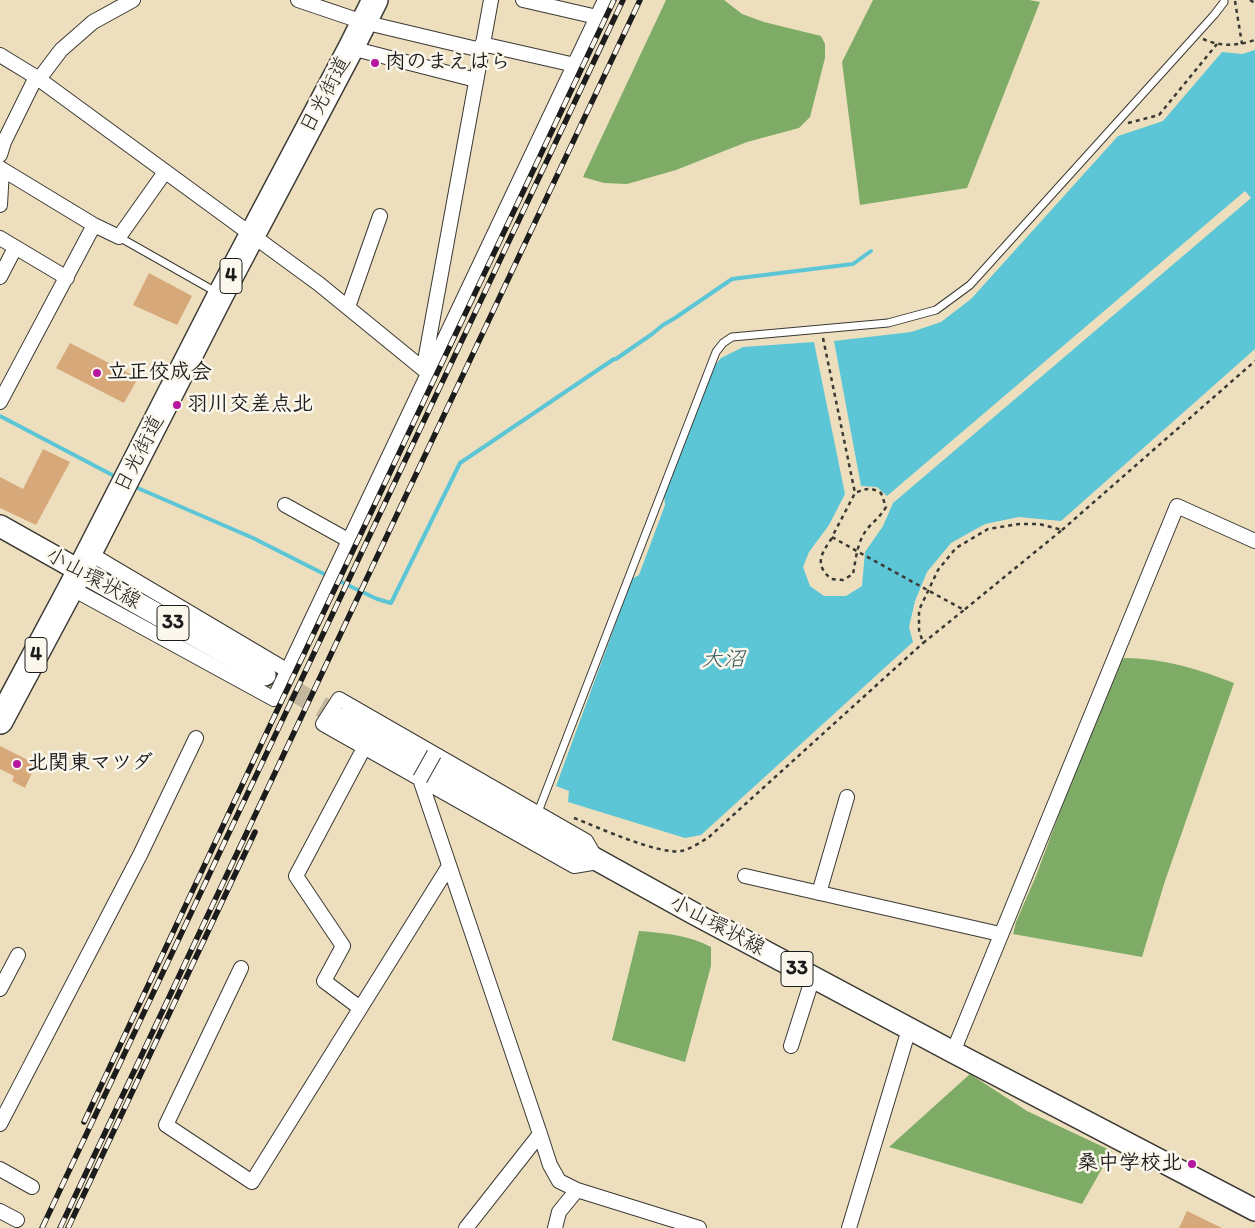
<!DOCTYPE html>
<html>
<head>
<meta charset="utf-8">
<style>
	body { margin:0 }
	canvas { display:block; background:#eddfbe }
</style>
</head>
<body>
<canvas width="1255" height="1228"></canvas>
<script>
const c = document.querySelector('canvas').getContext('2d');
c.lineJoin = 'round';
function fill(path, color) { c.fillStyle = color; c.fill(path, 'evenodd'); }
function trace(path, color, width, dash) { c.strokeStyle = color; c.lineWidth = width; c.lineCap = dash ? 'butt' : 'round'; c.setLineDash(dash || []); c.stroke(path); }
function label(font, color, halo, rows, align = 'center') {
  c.font = font + ' Itim,"Klee One",sans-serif'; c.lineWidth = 5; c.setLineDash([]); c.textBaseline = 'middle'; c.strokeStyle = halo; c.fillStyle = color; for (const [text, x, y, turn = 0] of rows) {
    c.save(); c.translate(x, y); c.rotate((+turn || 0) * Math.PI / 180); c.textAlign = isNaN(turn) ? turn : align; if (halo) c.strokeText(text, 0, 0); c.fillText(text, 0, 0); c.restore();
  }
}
const forest = new Path2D(`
	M666,0H724L742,14L764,22L821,36L825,44V58L810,117L799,128L747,142L676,170L627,184L604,183L583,177Z
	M873,0H1029L1040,2L967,188L860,205L842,62Z
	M1124,658C1162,658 1199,669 1234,683L1165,881L1142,957L1013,934L1016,922L1036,876L1106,688L1119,663Z
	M639,931C664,933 689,935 711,947V966L685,1062L612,1040Z
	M970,1074L1027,1111L1112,1151L1082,1204L889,1147Z`);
const water = new Path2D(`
	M1255,50V349L1061,521L1019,517L985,524L951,543L927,572L915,601L909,627L913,642L701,835L685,838L568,802L569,791L556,786L632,579L639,575L665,505L664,494L708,374L721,358L743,347L814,342L845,494L829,525L809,552L803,567L810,586L824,596H846L862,586L865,552L883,526L893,503L1251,198L1245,191L887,496L877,487L861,486L834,341L911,332L941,322L971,299L1118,136L1163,121L1222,52L1242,54Z`);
const stream = new Path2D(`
	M0,416L118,478
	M133,486L253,538L328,576
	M335,579L377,599L391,603L460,463L614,359H616L652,334L663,325L675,318L732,279L853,264L871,251`);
const building = new Path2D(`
	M149,273L192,296L177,325L133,305Z
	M70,343L138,378L124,403L56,368Z
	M43,449L70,462L36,525L0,508V477L23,489Z
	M0,746L36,764L25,788L12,781L14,776L0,769Z
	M1187,1211L1222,1228H1179Z`);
const primaryTunnel = new Path2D(`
	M265,675L343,719`);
const path = new Path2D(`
	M1250,0L1255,3
	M1235,1L1242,44
	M1203,39C1221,47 1237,46 1255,40
	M1128,123L1159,115L1217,44
	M823,338L855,493L832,537C876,562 920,586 964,610L1062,530L1039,524H1019L988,529L956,548L938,570L919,610V630L923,643L964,610
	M1062,530L1255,361
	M832,538C821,554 814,564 831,579L843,580L853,574C856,559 857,541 868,528C874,521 881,516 886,507L881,493C871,487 866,488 855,493
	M574,818C597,827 659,855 681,851C691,849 701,842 709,837L923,643`);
const lane = new Path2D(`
	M119,237L216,292
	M538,812L716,352L723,343L732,337L888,323L936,310L970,285L1214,15L1224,2V0`);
const street = new Path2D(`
	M298,0L363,22L481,50
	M523,0L597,17
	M482,44L575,65
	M351,48L476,80
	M0,55L36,77L319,284L428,373
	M39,79L61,50L93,22L133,0
	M0,155L4,142L36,77
	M0,168L94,225L119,237L165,172
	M0,205L2,169
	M0,238L67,278
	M0,277L15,248
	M348,307L380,216
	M428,372L425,361L491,0
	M0,402L94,225
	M285,505L348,540
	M89,553L288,671
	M71,588L274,699L605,0
	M339,699L586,841L598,862L574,866L323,724Z
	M420,779L540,1134L550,1165L559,1181L577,1190L699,1228
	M745,876L1000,934
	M819,893L847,797
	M241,968L166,1125L252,1182L449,866
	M0,989L18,955
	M360,1008L324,981L343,946L296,876L364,748
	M791,1046L813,977
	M953,1052L1177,506L1255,541
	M0,1124L140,855L196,738
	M0,1169L32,1187
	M0,1211L17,1220
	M466,1228L540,1134
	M555,1228L559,1212L577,1190
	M849,1228L909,1029`);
const primary = new Path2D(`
	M0,526L265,675
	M343,719L693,913L953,1052L1255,1210`);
const highway = new Path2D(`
	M0,721L71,588L221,294L351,48L375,0`);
const rail = new Path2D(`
	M84,1122L274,717L614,0
	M42,1228L623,0
	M60,1228L640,0
	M68,1228L255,832`);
const streetBridge = new Path2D(`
	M420,779L434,754`);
const markers = [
	[375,63,5,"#b5179e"],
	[97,373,5,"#b5179e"],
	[177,405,5,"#b5179e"],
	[17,764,5,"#b5179e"],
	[1192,1164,5,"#b5179e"]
];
const shields = [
	[231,276,22],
	[173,623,32],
	[36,655,22],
	[797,969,32]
];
const shieldNames = [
	["4",231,276],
	["33",173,623],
	["4",36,655],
	["33",797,969]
];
const poiNames = [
	["肉のまえはら",385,63],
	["立正佼成会",107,373],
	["羽川交差点北",187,405],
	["北関東マツダ",27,764],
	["桑中学校北",1182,1164,"right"]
];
const streetNames = [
	["日光街道",326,95,-62],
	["日光街道",140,454,-63],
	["小山環状線",93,579,29],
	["小山環状線",717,926,28]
];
const waterNames = [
	["大沼",723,660]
];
fill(forest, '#7eac66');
fill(water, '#5cc6d6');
trace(stream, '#5cc6d6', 4);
fill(building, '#d7a879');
trace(primaryTunnel, '#c3b89e', 21, [21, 11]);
trace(lane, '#3b3934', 9);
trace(street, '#3b3934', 16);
trace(primary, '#3b3934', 24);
trace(highway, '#3b3934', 28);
trace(path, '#3b3934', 2.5, [4, 4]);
trace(lane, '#fff', 7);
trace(street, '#fff', 14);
trace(primary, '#fff', 21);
trace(highway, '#fff', 25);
trace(rail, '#1c1c1c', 5.5);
trace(rail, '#fbf7ec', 4, [11]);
trace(streetBridge, '#3b3934', 16, []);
trace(streetBridge, '#fff', 14);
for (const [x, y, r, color] of markers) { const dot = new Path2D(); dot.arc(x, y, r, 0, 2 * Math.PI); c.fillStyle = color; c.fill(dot); trace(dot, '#fbf7ec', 2); }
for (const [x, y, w] of shields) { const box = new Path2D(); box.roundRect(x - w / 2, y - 17.5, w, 35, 4); c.fillStyle = '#fbf7ec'; c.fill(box); trace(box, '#1c1c1c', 1); }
label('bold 20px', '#1c1c1c', null, shieldNames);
label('bold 21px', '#1c1c1c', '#fbf7ec', poiNames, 'left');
label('21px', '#1c1c1c', '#fbf7ec', streetNames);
label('italic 22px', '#32585d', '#fbf7ec', waterNames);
</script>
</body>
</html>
